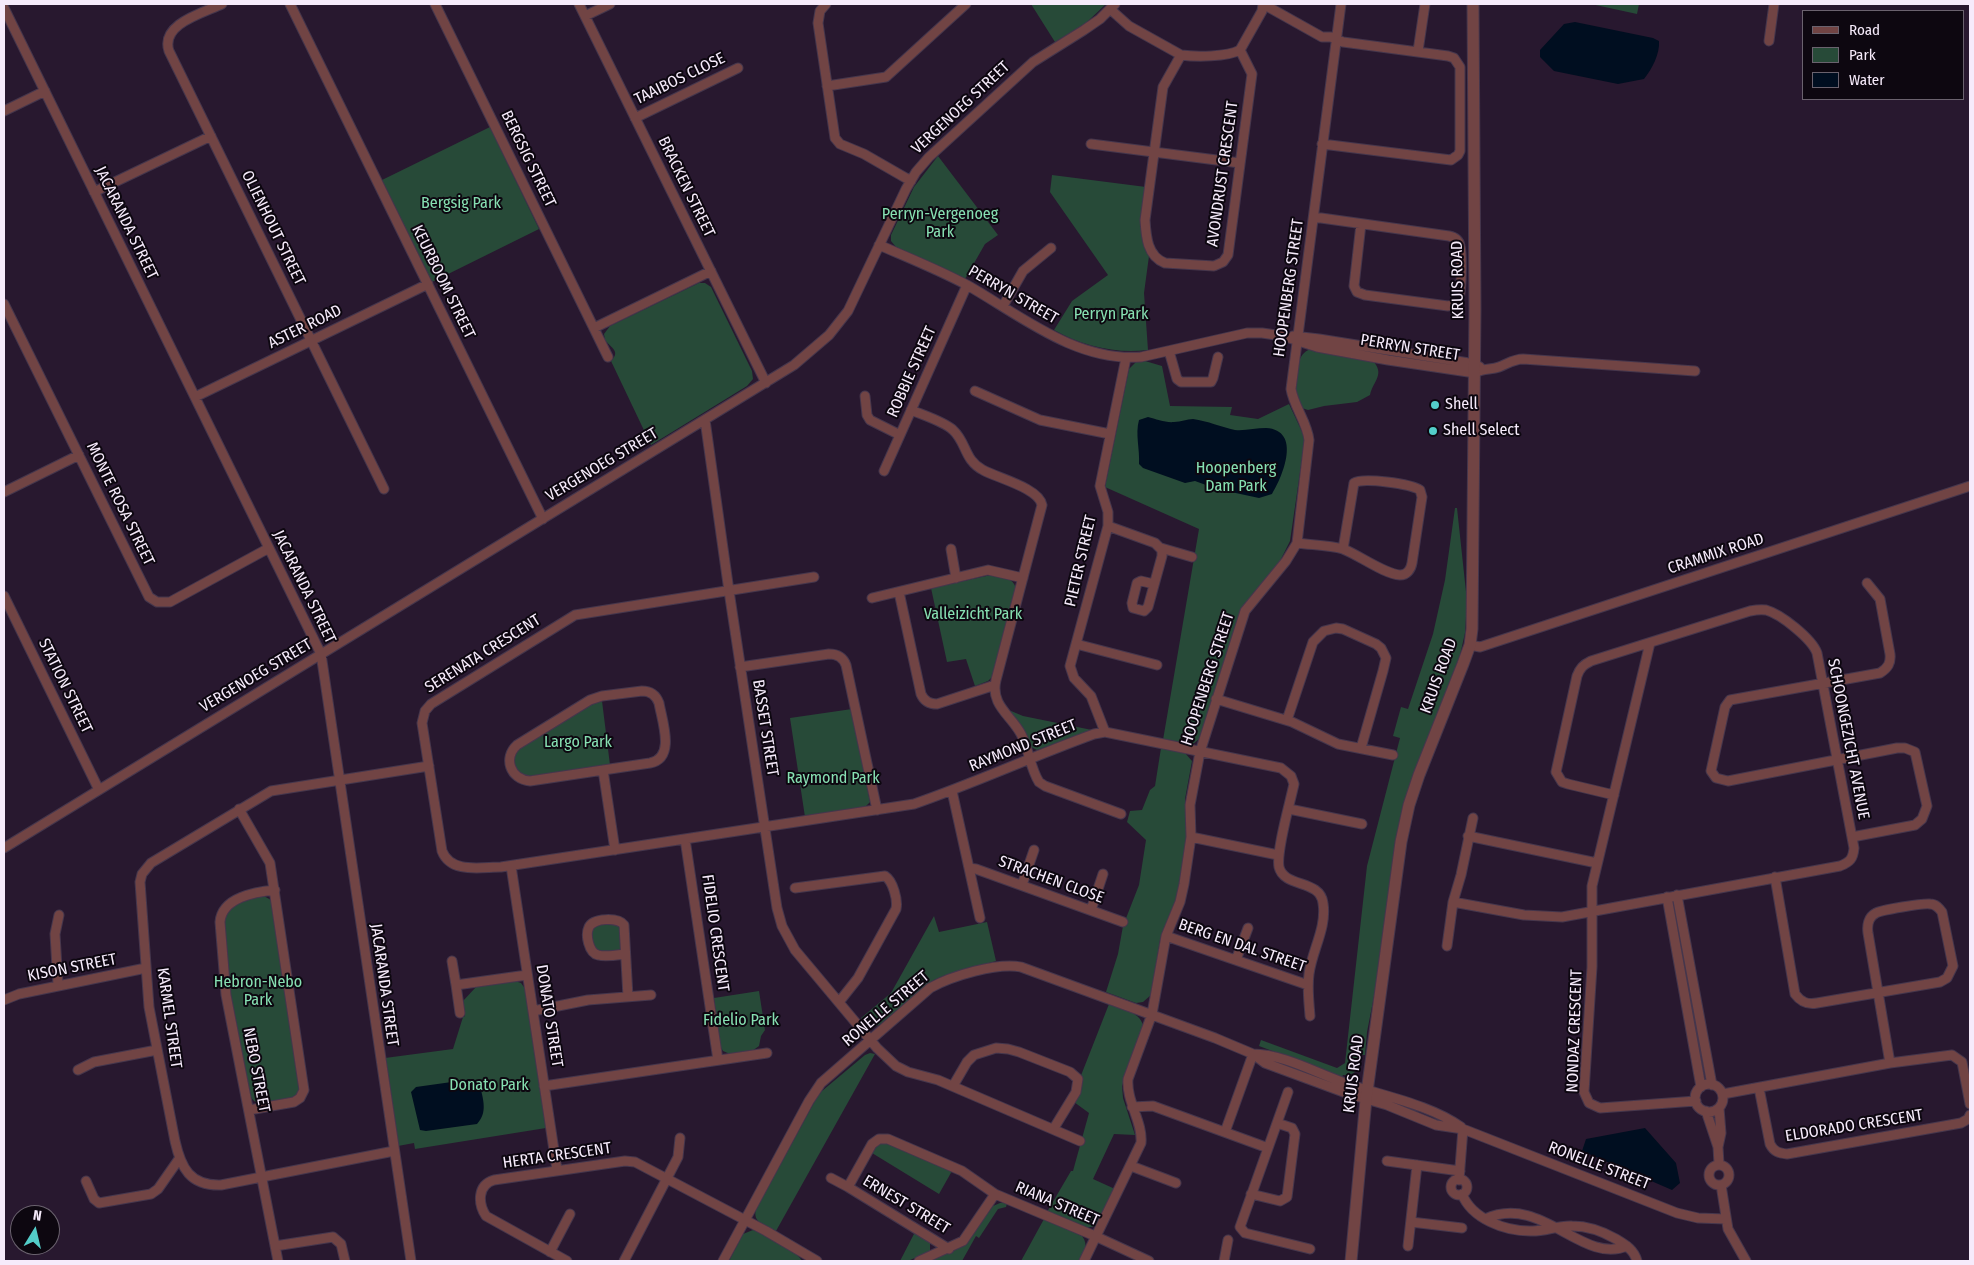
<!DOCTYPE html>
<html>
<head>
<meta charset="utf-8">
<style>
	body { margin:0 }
	#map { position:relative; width:1974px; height:1265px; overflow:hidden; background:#28182f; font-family:"Fira Sans Condensed",sans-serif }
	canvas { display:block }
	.frame { position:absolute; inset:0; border:5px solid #f6ebfb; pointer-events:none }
	.legend { position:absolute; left:1802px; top:10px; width:162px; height:90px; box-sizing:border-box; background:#0d0710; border:1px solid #6a626e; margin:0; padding:6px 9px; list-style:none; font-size:15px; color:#f6ebfb }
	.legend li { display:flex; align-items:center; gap:10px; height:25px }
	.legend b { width:25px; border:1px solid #6a626e }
	.north { position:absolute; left:10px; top:1205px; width:50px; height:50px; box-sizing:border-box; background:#0d0710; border:1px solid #6a626e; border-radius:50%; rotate:9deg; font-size:14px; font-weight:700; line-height:20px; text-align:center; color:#f6ebfb }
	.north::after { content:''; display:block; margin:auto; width:18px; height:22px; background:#53cdc9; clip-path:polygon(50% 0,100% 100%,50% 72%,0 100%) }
</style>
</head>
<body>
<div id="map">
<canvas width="1974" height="1265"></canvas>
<div class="frame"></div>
<ul class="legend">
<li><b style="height:6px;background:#714444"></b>Road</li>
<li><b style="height:14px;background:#274a38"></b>Park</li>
<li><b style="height:14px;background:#000e20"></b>Water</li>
</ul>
<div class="north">N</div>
</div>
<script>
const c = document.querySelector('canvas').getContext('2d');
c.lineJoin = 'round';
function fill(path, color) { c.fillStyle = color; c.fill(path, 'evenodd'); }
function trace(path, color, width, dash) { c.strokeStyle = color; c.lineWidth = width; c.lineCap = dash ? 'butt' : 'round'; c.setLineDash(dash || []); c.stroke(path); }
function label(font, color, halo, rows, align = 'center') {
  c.font = font + ' "Fira Sans Condensed",sans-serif'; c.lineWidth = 4; c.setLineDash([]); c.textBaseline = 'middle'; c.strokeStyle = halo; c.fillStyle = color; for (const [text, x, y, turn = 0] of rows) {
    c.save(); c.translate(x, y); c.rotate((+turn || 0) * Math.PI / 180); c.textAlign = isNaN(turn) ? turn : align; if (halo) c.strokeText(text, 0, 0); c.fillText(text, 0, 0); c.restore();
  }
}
const green = new Path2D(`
	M1031,4H1106L1086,23L1055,42Z
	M1591,4H1639L1637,14Z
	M490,127L539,229L432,282L382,180Z
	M938,156L998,235L985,244L965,279L896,247L891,241V235L914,187Z
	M1052,175L1146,187L1147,252L1149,256L1144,293L1148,350C1115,354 1083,346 1054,330L1072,301L1108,275L1050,192Z
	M699,283H705L711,287L752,371L753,379L747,386L651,445L611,361C621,351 611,348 605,340L604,334L610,326Z
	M1311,349L1372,360C1386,374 1373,381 1370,395L1357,402L1324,406L1308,410L1302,408L1295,392V387C1297,374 1296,353 1311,349Z
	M1137,361H1145L1162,366L1170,406L1232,407L1230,415L1258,419L1289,404L1305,438L1290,541L1279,563L1251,596L1241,612L1199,739L1192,745L1163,740L1199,529L1105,487L1129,369Z
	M1455,508H1457L1467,601L1465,633L1460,655L1421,756L1367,1032L1365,1055H1362C1360,1067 1357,1076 1343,1075L1342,1077L1259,1046L1261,1040L1337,1068L1345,1063L1367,866L1400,738L1393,736L1401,707L1408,709L1433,634L1445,580Z
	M991,575C1001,577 1014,577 1016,589L993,676L988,681L975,686L966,659L947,662L931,588Z
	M602,701L610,765L530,777L517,772C513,763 513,757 518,749L588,705Z
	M852,709L870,802L865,807L805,817L790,718Z
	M1011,711L1023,716L1092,730L1037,750L1031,747L1010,716Z
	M1161,748L1185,753L1192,761L1185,799L1187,835L1178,896L1160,940L1151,995L1143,1002L1136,1003L1106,992L1118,954L1123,926L1139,885L1146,840L1127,822L1130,811L1142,810L1150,790L1155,786Z
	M262,895L271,900L300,1090L294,1098C282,1100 258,1111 251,1097L231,1002L223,922C229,904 246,899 262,895Z
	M934,916L939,932L987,922L996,961L946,975L934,980L879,1025C871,1028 867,1024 861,1018L891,993Z
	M615,922L620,923L622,948C614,955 602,954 593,949L591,929L594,925Z
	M515,981L521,983L526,990L546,1128L415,1149L414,1143L398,1146L385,1058L453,1049L463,1017L465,1016L463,1001L476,987Z
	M759,991L765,1030L761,1036L759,1046L752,1051L730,1054L723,1051L720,1046L714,998Z
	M1109,1004C1121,1009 1139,1011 1143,1025L1122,1086L1123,1098L1135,1135L1114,1134L1093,1179L1115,1189C1110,1198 1103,1219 1096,1225C1087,1233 1058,1217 1047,1212L1071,1171H1073L1089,1113L1074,1102L1080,1078Z
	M870,1053L875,1054L776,1231C766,1226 752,1223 756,1209L816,1099L822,1091L865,1055Z
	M885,1142L952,1171L939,1194L872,1153L878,1144Z
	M1000,1203H1007L1006,1207L998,1209L979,1238L976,1236L962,1261H929L964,1246L993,1206Z
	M1044,1219L1082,1236C1089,1245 1084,1252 1080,1261H1021Z
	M753,1230C764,1233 798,1251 802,1261H729L743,1234Z
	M915,1232L930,1243V1251L908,1261H898H900Z`);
const water = new Path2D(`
	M1575,22L1653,38L1659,41C1660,54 1652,69 1644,79L1618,84L1554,71L1540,57V50L1564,24Z
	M1148,417C1156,419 1166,423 1174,422C1181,422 1187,419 1193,419C1208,421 1221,427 1235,430C1245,431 1256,428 1266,428C1302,430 1283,476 1272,494L1259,498L1217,489L1195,481L1185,483L1143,468L1139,464C1140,449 1135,434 1139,420Z
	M473,1079L480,1085C483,1100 488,1112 477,1124L426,1131L420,1130L411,1092L416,1087Z
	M1645,1128L1676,1163L1680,1183L1672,1190L1582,1151L1586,1139Z`);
const minor = new Path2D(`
	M222,4C203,13 160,24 169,51L384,489
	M290,4L543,519
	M435,4L608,357
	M579,4L766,383
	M826,4L820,11L818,23L835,138L840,144L864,154L911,181
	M1263,4L1322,37H1331L1343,42L1448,56L1454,58L1460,67V151L1458,155L1451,160L1322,144
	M4,8L321,654L411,1261
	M1110,9L1129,26L1181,55C1196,57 1227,57 1240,50L1262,11L1263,4
	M585,16L610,4
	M1769,41L1774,4
	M1418,51L1425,4
	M1181,55L1163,87L1145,220C1146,236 1147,256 1165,263L1214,266L1223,262L1228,255L1252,74L1240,50
	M827,86L886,77L966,4
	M4,111L45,91
	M635,118L738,68
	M1091,144L1240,163
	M94,192L211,136
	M1314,217L1449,236C1454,237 1459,240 1460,246C1462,254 1462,294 1458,301C1456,305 1452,305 1448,306L1365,295L1357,292L1354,286L1361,224
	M879,245C909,258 939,270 967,285C1020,315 1076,362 1141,357L1247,333H1262L1283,336L1317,347L1388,360L1475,373C1483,368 1491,370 1499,367C1507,364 1514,359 1523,359L1695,371
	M4,304L149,597L157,602H170L269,548
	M1003,306L1023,271L1051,248
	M594,328L711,271
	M1293,336L1319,339L1475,364L1480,367
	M1169,351L1177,379L1181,382H1211L1213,378L1218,357
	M975,391L1040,420L1110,434
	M865,396L867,415L870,420L900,435
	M195,397L428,284
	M911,410C923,415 945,422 953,430C967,443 964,460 983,470C997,478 1039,488 1042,505L996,680C990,705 1011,715 1021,734C1029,749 1030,768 1039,782L1045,786L1121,814
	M705,420L729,591L777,908L782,926L795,950L877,1048L896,1066L908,1072L938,1080L1080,1141
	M884,471L967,285
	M4,492L79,455
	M1108,526L1155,543L1162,550V556L1148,607L1144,611L1133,608L1132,603L1137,583L1141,581L1154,584
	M1297,543C1311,545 1329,545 1343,549C1359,555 1384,574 1400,575C1407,575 1411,569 1412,563L1422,497L1420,490C1411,484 1363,477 1354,483L1343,549
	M1161,548L1192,557
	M951,549L956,578
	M814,577L575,615L431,704L425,711L422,723L442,851C451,874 481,867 501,867L914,804C975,783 1033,756 1094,734L1105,732L1281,768L1291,776L1294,784C1290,803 1276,851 1279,867C1284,888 1320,879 1323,903C1327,928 1312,950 1309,974C1307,988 1309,1002 1310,1016
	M899,592L921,694C924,701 929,704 937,704L995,685
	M4,596L99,790
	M872,598L988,570L1023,578
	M1650,643L1592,886V967L1584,1092L1589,1103L1600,1108L1696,1101
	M1076,644L1157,665
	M1470,645L1480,647L1970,486
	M740,667L829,654C837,654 843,657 846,665L877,810
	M642,691C650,691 656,695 659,703C662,721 676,758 650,763L530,781C510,779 503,758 517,745L590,700L602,696Z
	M1216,699L1292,722L1338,744L1393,755
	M1287,720L1313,642L1324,631L1336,628L1343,629L1376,644L1381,648L1386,658L1383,671L1361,748
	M1105,732L1091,696L1074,678L1070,666L1108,526V512L1100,486L1126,358
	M603,770L615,850
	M952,791L980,918
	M239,809L270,863L304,1090L300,1098L294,1102L249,1110
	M1289,809L1362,824
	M1468,836L1597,863
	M1191,837L1278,855
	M1852,837L1915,825L1922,819L1927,806L1915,752L1905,748H1897L1728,781L1716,778L1711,771L1725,707L1730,700L1880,673C1888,668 1891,663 1890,654L1880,599L1867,583
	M685,839L718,1060
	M4,848L794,365L829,335L848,311L906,189L916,172L929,157L1033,62L1084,30L1100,19L1115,4
	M511,866L557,1170
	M969,868L976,869L1123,922
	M1775,877L1795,994C1801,1002 1807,1005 1817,1003L1940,982L1947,978L1953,966L1942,912C1939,908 1936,904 1930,904C1923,903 1881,910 1876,913C1868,917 1867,926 1868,933L1890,1063
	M1022,885L1034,850
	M795,888L885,876C893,881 898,900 896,909L858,978L839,1002
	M275,890C256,892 222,897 220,922L226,995L278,1261
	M1677,895L1712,1085
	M1667,897L1701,1087
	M1453,902L1524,915L1562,917L1840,866C1850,862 1853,859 1854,848L1817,653C1812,639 1781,614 1766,610C1760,609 1755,610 1750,611L1591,661C1583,665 1580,668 1577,676L1556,772L1562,782L1568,784L1614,795
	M1091,910L1103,874
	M1166,936L1308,985
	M1447,946L1453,902L1461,875L1473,818
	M625,954C617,955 606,957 598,955C589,953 585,935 589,927C593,918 618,917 624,925L628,997
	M1236,960L1248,928
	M452,961L456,985L527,975
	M58,985L55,934L59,915
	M456,985L460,1013
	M4,1000L19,994L146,968
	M533,1011L588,1000L651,995
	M1253,1054C1284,1054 1318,1074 1348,1084C1383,1096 1431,1105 1461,1127
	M78,1070L94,1062L157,1050
	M1695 1098a14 14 0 1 1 28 0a14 14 0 1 1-28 0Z
	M544,1086L767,1053
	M953,1086L967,1062L974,1055L996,1048L1008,1049L1019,1052L1070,1072L1078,1079L1076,1092L1054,1128
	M1759,1088L1770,1144C1774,1152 1779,1153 1787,1154L1961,1123L1968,1119L1970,1115
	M1288,1092L1240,1227L1245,1233L1310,1249
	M1723,1094L1890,1063L1952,1055L1962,1062L1970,1104
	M1132,1107L1153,1106L1268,1148
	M1719,1108L1721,1133L1718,1147L1719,1164
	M1706,1111L1718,1147
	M1225,1132L1253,1054
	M394,1151L221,1185C190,1186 181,1168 175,1141L149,1007L140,882L142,874L151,863L271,791L429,766
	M1387,1161L1460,1171
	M1709 1175a10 10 0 1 1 20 0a10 10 0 1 1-20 0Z
	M1131,1166L1176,1183
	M831,1178L848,1187
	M1451 1187a8 8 0 1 1 16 0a8 8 0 1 1-16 0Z
	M1459,1180L1463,1129
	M86,1181L94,1199L99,1203L151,1194L158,1189L179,1159
	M1721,1185L1728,1229L1746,1261
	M1251,1194L1280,1201L1287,1197L1295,1134L1292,1128L1277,1123
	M1462,1194C1472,1219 1505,1231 1530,1231C1544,1232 1558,1225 1572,1226C1589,1226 1602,1231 1616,1239C1626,1245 1634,1250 1637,1261
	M1485,1219C1542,1193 1581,1265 1627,1246
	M1411,1222L1462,1228
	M275,1246L333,1237L341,1244L345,1261
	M1408,1246L1417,1165
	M949,1249L848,1187L872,1144L879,1139H888L962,1171L995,1194
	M550,1252L570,1214
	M567,1261L486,1216C478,1204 477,1185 494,1180L625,1161L635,1162L766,1231L817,1261
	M624,1261L678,1157L680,1138
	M723,1261L809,1101L821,1083L930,988C951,976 998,962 1021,967L1215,1038L1253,1054L1265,1063L1349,1094L1387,1105L1436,1125L1463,1129L1677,1213L1698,1218L1726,1219
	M919,1261L963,1241L995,1194L1095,1236L1149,1261
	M1084,1261L1141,1143C1143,1122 1126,1101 1128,1079L1152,1014L1166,936L1180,902L1184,884L1191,837L1190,805L1200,752L1245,611L1286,561L1297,543L1309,440C1307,422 1294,407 1291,389L1341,4
	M1224,1261L1228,1240`);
const tertiary = new Path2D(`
	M1351,1261L1366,1099L1401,842L1409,805L1419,775L1463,664L1470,645L1472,629L1475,309L1473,4`);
const markers = [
	[1435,405,5,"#53cdc9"],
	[1433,431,5,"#53cdc9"]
];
const streetNames = [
	["TAAIBOS CLOSE",680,79,-26],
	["VERGENOEG STREET",961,108,-43],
	["BERGSIG STREET",528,159,64],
	["AVONDRUST CRESCENT",1223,174,-82],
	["BRACKEN STREET",686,187,64],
	["JACARANDA STREET",126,223,64],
	["OLIENHOUT STREET",273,228,64],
	["KRUIS ROAD",1458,280,-91],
	["KEURBOOM STREET",443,282,64],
	["HOOPENBERG STREET",1289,288,-82],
	["PERRYN STREET",1013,295,30],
	["ASTER ROAD",305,327,-26],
	["PERRYN STREET",1410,348,9],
	["ROBBIE STREET",912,372,-66],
	["VERGENOEG STREET",602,465,-31],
	["MONTE ROSA STREET",120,504,64],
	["CRAMMIX ROAD",1716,554,-18],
	["PIETER STREET",1081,561,-77],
	["JACARANDA STREET",304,587,64],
	["SERENATA CRESCENT",483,654,-32],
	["VERGENOEG STREET",256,676,-31],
	["KRUIS ROAD",1439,676,-70],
	["HOOPENBERG STREET",1208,679,-72],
	["STATION STREET",65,686,64],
	["BASSET STREET",765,728,81],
	["SCHOONGEZICHT AVENUE",1848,739,79],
	["RAYMOND STREET",1023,746,-22],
	["STRACHEN CLOSE",1051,880,20],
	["FIDELIO CRESCENT",715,933,82],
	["BERG EN DAL STREET",1242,946,19],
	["KISON STREET",72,968,-11],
	["JACARANDA STREET",384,985,82],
	["RONELLE STREET",886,1009,-40],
	["DONATO STREET",549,1016,81],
	["KARMEL STREET",169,1018,82],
	["NONDAZ CRESCENT",1575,1031,-88],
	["NEBO STREET",256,1070,79],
	["KRUIS ROAD",1354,1074,-83],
	["ELDORADO CRESCENT",1854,1126,-9],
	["HERTA CRESCENT",557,1156,-8],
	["RONELLE STREET",1599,1166,21],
	["RIANA STREET",1057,1204,23],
	["ERNEST STREET",906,1205,31]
];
const parkNames = [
	["Bergsig Park",461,204],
	["Perryn-Vergenoeg",940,215],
	["Park",940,233],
	["Perryn Park",1111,315],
	["Hoopenberg",1236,469],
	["Dam Park",1236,487],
	["Valleizicht Park",973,615],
	["Largo Park",578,743],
	["Raymond Park",833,779],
	["Hebron-Nebo",258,983],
	["Park",258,1001],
	["Fidelio Park",741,1021],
	["Donato Park",489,1086]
];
const poiNames = [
	["Shell",1445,405],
	["Shell Select",1443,431]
];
fill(green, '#274a38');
fill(water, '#000e20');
trace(minor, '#45364c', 11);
trace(tertiary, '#45364c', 13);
trace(minor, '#714444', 9);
trace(tertiary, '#714444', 11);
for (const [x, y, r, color] of markers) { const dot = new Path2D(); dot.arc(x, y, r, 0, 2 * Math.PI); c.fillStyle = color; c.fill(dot); trace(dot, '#0d0710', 2); }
label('16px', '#f6ebfb', '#0d0710', streetNames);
label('16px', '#87e0b2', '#0d0710', parkNames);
label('16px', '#f6ebfb', '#0d0710', poiNames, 'left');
</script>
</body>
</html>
